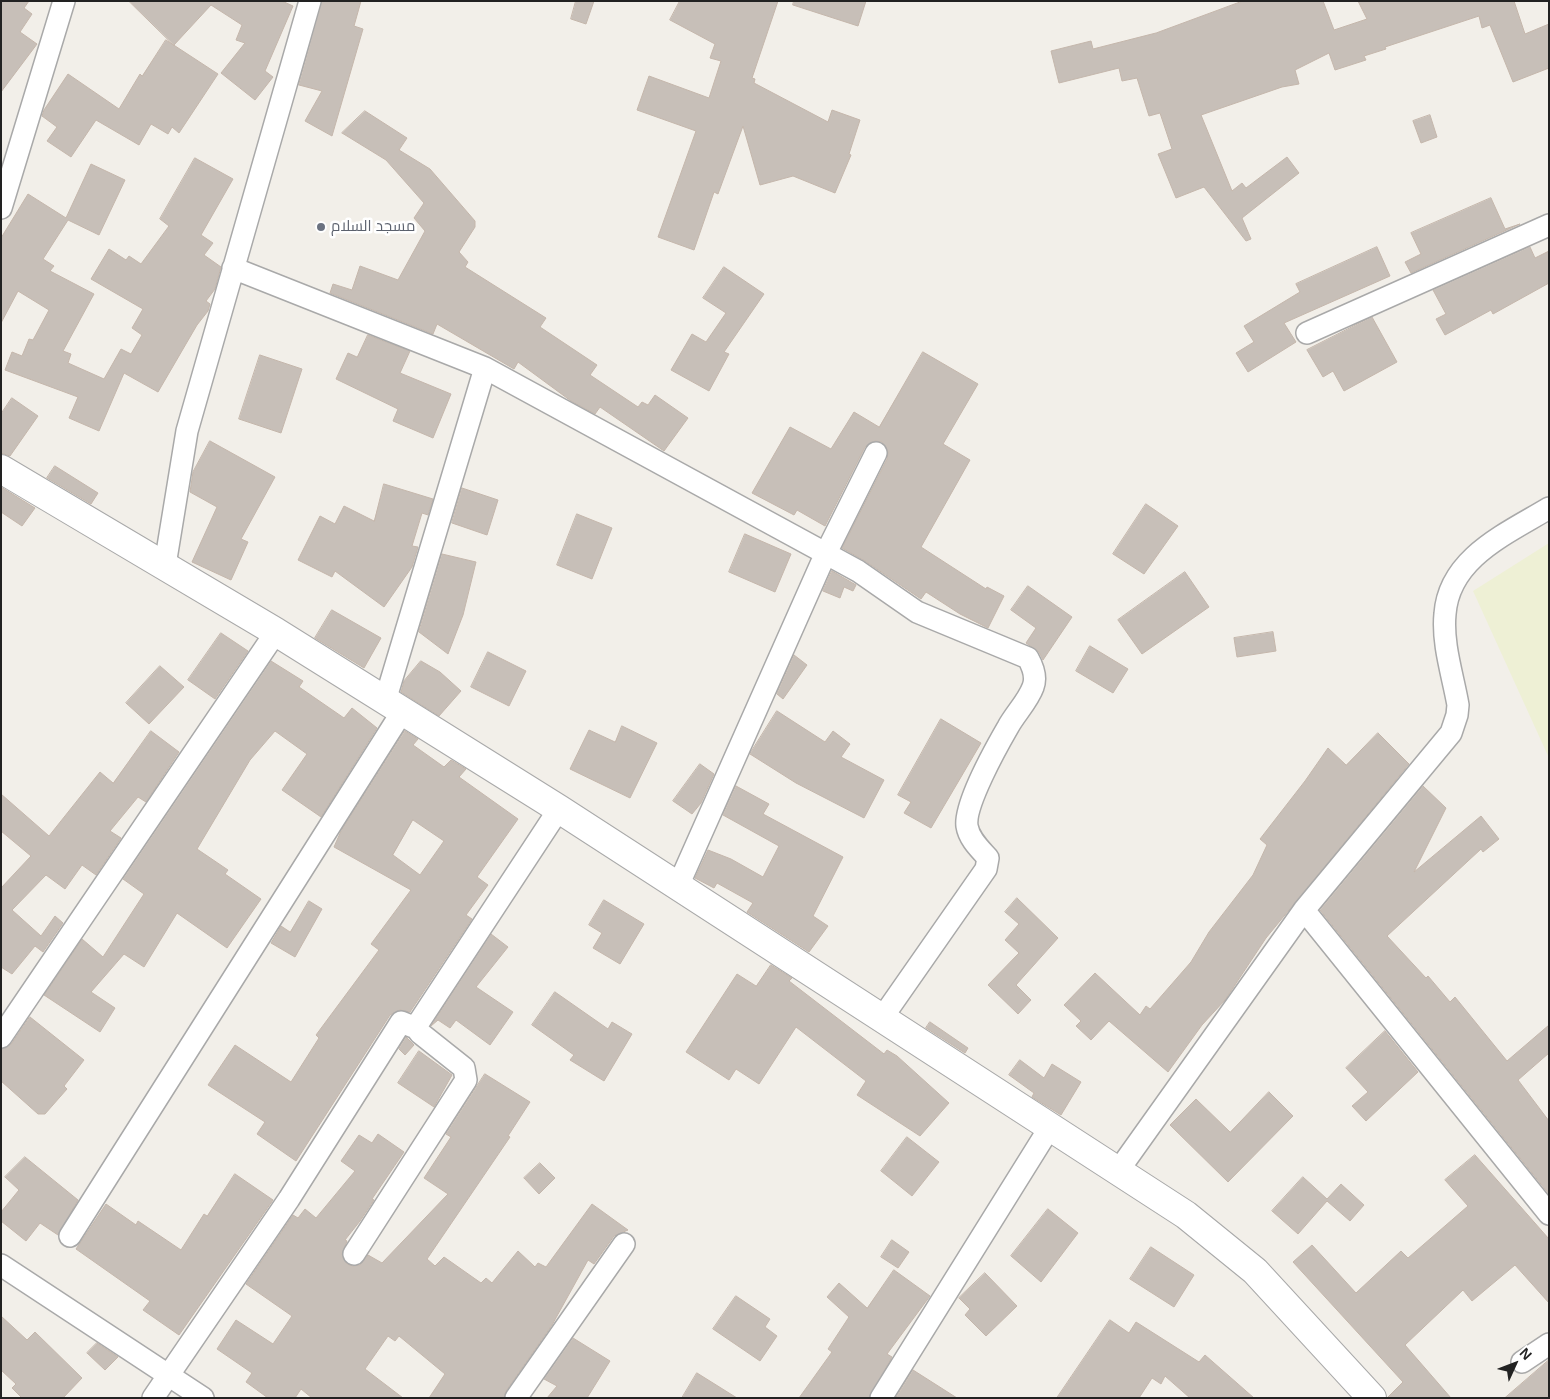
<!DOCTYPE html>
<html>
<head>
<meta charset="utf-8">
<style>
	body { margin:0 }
	#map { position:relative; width:1550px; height:1399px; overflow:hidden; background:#f2efe9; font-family:Helvetica,sans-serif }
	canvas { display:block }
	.frame { position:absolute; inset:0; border:2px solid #222; pointer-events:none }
	.north { position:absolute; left:1490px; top:1339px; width:50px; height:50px; -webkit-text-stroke:4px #fff; paint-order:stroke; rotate:47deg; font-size:14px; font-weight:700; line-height:20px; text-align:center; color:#222 }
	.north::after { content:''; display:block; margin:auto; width:18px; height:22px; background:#222; clip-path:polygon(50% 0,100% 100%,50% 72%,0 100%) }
</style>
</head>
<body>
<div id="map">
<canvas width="1550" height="1399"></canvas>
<div class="frame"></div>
<div class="north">N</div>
</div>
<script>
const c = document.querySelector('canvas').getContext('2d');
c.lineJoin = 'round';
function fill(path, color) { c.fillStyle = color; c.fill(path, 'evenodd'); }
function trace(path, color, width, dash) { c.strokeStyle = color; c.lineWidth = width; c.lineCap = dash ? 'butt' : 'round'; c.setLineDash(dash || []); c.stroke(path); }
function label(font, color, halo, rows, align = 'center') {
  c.font = font + ' Helvetica,Cairo,sans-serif'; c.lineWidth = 5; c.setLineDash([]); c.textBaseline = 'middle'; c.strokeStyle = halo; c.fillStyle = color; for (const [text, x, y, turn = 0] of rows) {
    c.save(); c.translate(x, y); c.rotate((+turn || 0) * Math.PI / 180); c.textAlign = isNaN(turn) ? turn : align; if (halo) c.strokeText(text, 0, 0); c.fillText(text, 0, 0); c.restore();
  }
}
const farmland = new Path2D(`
	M1549,543V758L1473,591Z`);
const building = new Path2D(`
	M1,1H29L24,8L32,14L20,32L37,44L1,92Z
	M129,1H282L293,6L265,71L273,77L255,100L221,73L245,43L236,40L242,25L211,5L174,45Z
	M322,1H361L354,26L363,29L332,136L305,121L322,91L299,85Z
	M576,1H594L586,24L571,19Z
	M680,1H778L752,78L755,79L754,83L828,122L832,110L860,120L849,154L851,155L835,193L793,176L760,185L743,126L718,194L714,192L694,250L658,237L696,131L637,110L649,76L709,98L721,61L710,58L715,44L670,20Z
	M794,1H866L858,26L793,5Z
	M1243,1H1323L1334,30L1367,19L1358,1H1514L1525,34L1549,24V68L1513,82L1490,25L1482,28L1479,16L1385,47L1386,49L1364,56L1366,60L1335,70L1329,53L1295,70L1299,84L1282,87L1201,115L1232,191L1242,183L1246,188L1287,157L1299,173L1242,218L1251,239L1246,241L1204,187L1176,198L1158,154L1172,149L1160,113L1149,116L1137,78L1122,81L1119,68L1059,83L1051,51L1091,41L1093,49L1156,33Z
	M166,40L218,74L179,133L172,127L168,134L151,124L139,145L96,120L71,157L47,141L57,127L42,116L44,110L68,74L119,109L140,74L142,76Z
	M365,111L407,138L399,150L430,169L475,221V227L459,252L468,262L465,267L546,318L540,327L597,365L590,375L638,407L642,402L648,405L655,395L688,418L664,451L600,407L595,414L571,401L518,362L514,369L437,324L433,334L330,293L333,284L352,290L360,266L398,280L425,231L414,218L424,203L386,160L342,133Z
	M1430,115L1437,137L1421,143L1413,121Z
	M195,158L233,179L201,235L213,243L204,255L221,267L215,289L206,301L210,304L208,311L197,325L158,392L124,373L99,431L69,418L78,397L5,370L12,352L22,356L29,339L33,340L49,310L18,291L1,323V238L28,194L66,218L91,164L125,180L99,235L68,220L43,259L54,266L50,271L94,294L63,351L71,354L68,363L104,379L121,349L131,354L142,335L132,328L143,309L91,279L109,249L126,260L129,256L141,264L169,226L160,219Z
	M1491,198L1505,229L1520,224L1411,273L1405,262L1421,254L1411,233Z
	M1377,247L1390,276L1284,323L1296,342L1248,372L1236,353L1254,342L1244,326L1300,292L1296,284Z
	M1530,247L1535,258L1549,251V283L1493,314L1491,310L1445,335L1436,319L1446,314L1433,290Z
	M724,267L764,294L724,352L729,354L709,391L671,370L692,334L706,342L726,313L703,298Z
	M1372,317L1397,362L1344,391L1333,371L1323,377L1307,350Z
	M368,335L410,351L400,373L451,394L433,438L393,421L398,409L336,379L348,353L357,357Z
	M923,352L978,384L943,444L970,460L921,547L986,589L987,587L1004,596L988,628L960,614L926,592L921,599L865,561L842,548L887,459L888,452L882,442L875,441L865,447L825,526L797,510L794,515L752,493L790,427L831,449L854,412L879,427Z
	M260,355L302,369L281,433L239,419Z
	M12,398L38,416L10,456L1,453V414Z
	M210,441L275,477L241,539L248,542L231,580L192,562L217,507L190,492L193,472Z
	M55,466L98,493L91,504L47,478Z
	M384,484L433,499L428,515L422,513L412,546L418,547L412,567L384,607L335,571L332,577L298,560L320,516L335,524L344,506L374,521Z
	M1,487L35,508L22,526L1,512Z
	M462,488L498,500L487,535L452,523Z
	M1146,504L1178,526L1144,574L1113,554Z
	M577,514L612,528L592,579L557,565Z
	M745,534L791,554L775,592L729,572Z
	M442,554L476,562L463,615L448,654L419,632Z
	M832,571L856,585L853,591L844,587L840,598L823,591Z
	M1185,572L1209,607L1142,654L1118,620Z
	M1028,586L1072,617L1043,660L1039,652L1026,643L1036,628L1011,610Z
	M332,610L381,638L364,668L315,638Z
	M1273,632L1276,651L1237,657L1234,638Z
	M221,633L248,651L215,699L188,680Z
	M1090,646L1128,669L1113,693L1076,671Z
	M488,652L526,671L509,706L471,687Z
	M794,655L807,665L783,699L777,694Z
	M271,661L303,681L299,687L344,718L352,708L377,728L321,817L282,790L307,754L275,731L250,760L197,849L228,870L225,874L261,899L227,948L177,913L144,967L124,954L91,992L115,1008L100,1032L44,995L82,939L103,957L144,894L123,879Z
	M421,661L440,672L461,691L439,716L401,692L404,681Z
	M160,666L184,687L149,724L126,703Z
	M777,711L825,742L833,731L850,744L841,757L884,780L864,818L796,783L750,754Z
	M941,719L981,743L931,828L904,813L911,802L898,795Z
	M622,726L657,743L630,798L570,769L589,730L615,742Z
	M151,731L179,752L146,802L138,797L110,831L121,838L96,875L82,865L65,889L46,875L12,910L41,936L55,916L63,923L43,952L35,946L12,974L1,967V888L31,856L1,831V794L49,836L100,772L113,783Z
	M405,731L418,739L413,745L444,767L451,760L466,769L459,777L518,819L477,877L488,885L466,915L472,919L410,1012L400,1010L390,1015L296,1161L257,1134L265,1122L208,1085L235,1045L291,1082L319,1038L316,1035L379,950L371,944L411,890L334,847L341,831ZM413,820L444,841L420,875L393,855Z
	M1378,733L1409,764L1266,938L1225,1000L1202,1025L1168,1072L1109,1021L1091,1040L1076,1026L1081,1021L1064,1005L1095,973L1140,1015L1146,1006L1150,1009L1191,962L1209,932L1253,875L1267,845L1260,839L1305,781L1328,748L1346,765Z
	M700,764L714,774L701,803L692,814L673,801Z
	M736,786L769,804L763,814L843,857L813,916L828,926L809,952L747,912L753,903L717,883L714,888L695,878L708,850L731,859L763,877L779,846L723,815Z
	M1423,786L1446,808L1414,872L1481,816L1499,839L1483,852L1481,849L1387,936L1426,978L1428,976L1450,1002L1455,997L1507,1061L1549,1025V1053L1518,1080L1549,1121V1194L1320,910Z
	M1017,898L1058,938L1016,985L1031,1000L1018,1014L988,985L1019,953L1005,940L1019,924L1005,912Z
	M604,900L644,924L620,964L593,948L602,933L589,925Z
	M309,901L322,909L295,957L271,943L281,926L290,932Z
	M491,934L508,947L476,987L513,1012L490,1045L456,1020L450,1028L438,1020L431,1026Z
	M771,965L792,978L789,981L884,1054L887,1050L897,1056L949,1103L920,1136L857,1095L866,1081L796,1027L759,1084L736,1069L729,1080L686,1052L737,974L756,986Z
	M555,992L608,1029L612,1022L632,1034L604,1081L570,1060L574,1055L532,1025Z
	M30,1017L84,1060L64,1086L67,1089L45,1114H38L1,1081V1049L11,1044Z
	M930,1022L968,1048L965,1053L926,1028Z
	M1385,1031L1418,1072L1366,1121L1352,1106L1368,1092L1346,1068Z
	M406,1037L414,1045L405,1055L399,1049Z
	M419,1051L452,1075L434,1107L398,1083Z
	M1020,1060L1044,1078L1052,1064L1081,1082L1061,1115L1032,1097L1034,1093L1009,1075Z
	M485,1074L530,1102L508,1136L510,1137L427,1259L435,1266L444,1257L481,1283L486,1278L492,1283L518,1251L535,1267L538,1263L546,1267L592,1204L628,1230L614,1236L594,1264L588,1260L552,1325L506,1391L504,1398H429L445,1374L399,1336L395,1341L388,1336L365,1369L403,1398H312L301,1389L295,1398H268L246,1382L252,1373L217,1349L236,1320L273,1344L292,1316L246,1284L293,1215L298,1218L305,1209L316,1218L355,1171L341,1161L359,1135L372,1143L378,1134L404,1152L372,1199L374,1200L360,1221L345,1240L347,1241L342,1254L347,1264L353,1266L360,1265L368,1255L382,1263L448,1194L424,1178L451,1137L446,1134Z
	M1269,1092L1293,1116L1228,1182L1170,1125L1196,1099L1230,1132Z
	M907,1137L939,1162L912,1196L881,1171Z
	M1475,1155L1549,1239V1303L1515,1265L1472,1301L1463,1290L1405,1345L1451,1398H1387L1403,1382L1293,1262L1312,1245L1356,1293L1401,1251L1408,1258L1468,1206L1445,1180Z
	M25,1157L78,1200L58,1235L40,1223L26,1241L1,1221V1212L19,1190L5,1177Z
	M540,1163L555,1178L539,1194L524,1178Z
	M235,1174L273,1200L179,1335L143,1310L150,1301L76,1249L106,1204L136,1225L138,1221L181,1250L204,1214L207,1216Z
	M1303,1177L1327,1199L1341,1184L1364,1205L1350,1221L1327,1201L1298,1234L1272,1211Z
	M1048,1209L1078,1233L1041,1282L1011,1256Z
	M892,1240L909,1252L898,1268L881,1257Z
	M1151,1247L1194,1275L1174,1307L1130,1279Z
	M894,1270L930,1296L887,1354L892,1357L869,1398H799L832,1352L828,1349L849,1317L827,1297L839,1283L867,1308Z
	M985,1273L1017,1306L986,1336L965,1315L970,1309L959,1298Z
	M736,1296L770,1319L765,1327L777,1336L760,1361L713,1329Z
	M1,1316L27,1340L35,1332L82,1378L63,1398H22L12,1388L16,1384L1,1370Z
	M1110,1320L1129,1333L1136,1322L1199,1362L1205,1355L1254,1398H1190L1165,1376L1161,1384L1152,1378L1139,1398H1057Z
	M573,1338L610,1361L587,1398H547L557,1386L544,1379Z
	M97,1343L118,1357L105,1370L87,1353Z
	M1549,1360V1398H1505Z
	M913,1370L957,1398H896Z
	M697,1373L737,1398H682Z`);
const minor = new Path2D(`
	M1,208L64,1
	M233,268L485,368L858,571L917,612L1028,658C1033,667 1037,677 1033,687C1028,701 1015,714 1008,727C997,746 964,805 967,826C969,839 980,849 988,858L986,869L882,1018
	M1307,333L1549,225
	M165,565L187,431L310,1
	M385,701L485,368
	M678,886L825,555L876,453
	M1304,910L1549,1214
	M1,1037L276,632
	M1118,1171L1304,910L1451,733L1457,715L1458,705C1453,676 1442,644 1445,614C1449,558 1506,534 1549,508
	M70,1236L402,712
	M354,1254L466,1080L464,1068L420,1033L416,1028L419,1022L559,809
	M1,1265L203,1398
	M1522,1362L1549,1344
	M153,1398L289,1199L401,1022L416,1028
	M516,1398L624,1244
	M881,1398L1050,1127`);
const tertiary = new Path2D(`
	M1,469L276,632L559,809L1186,1215L1255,1271L1372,1398`);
const markers = [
	[321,227,5,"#6b7280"]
];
const worshipNames = [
	["مسجد السلام",331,227]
];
fill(farmland, '#eef0d5');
fill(building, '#c7bfb8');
trace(building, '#c4b6ab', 1);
trace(minor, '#a9a9a9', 24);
trace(tertiary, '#a9a9a9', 30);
trace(minor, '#fff', 21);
trace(tertiary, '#fff', 28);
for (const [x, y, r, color] of markers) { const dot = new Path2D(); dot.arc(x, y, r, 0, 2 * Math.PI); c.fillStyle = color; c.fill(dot); trace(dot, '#fff', 2); }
label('15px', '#5b616d', '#fff', worshipNames, 'left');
</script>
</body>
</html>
